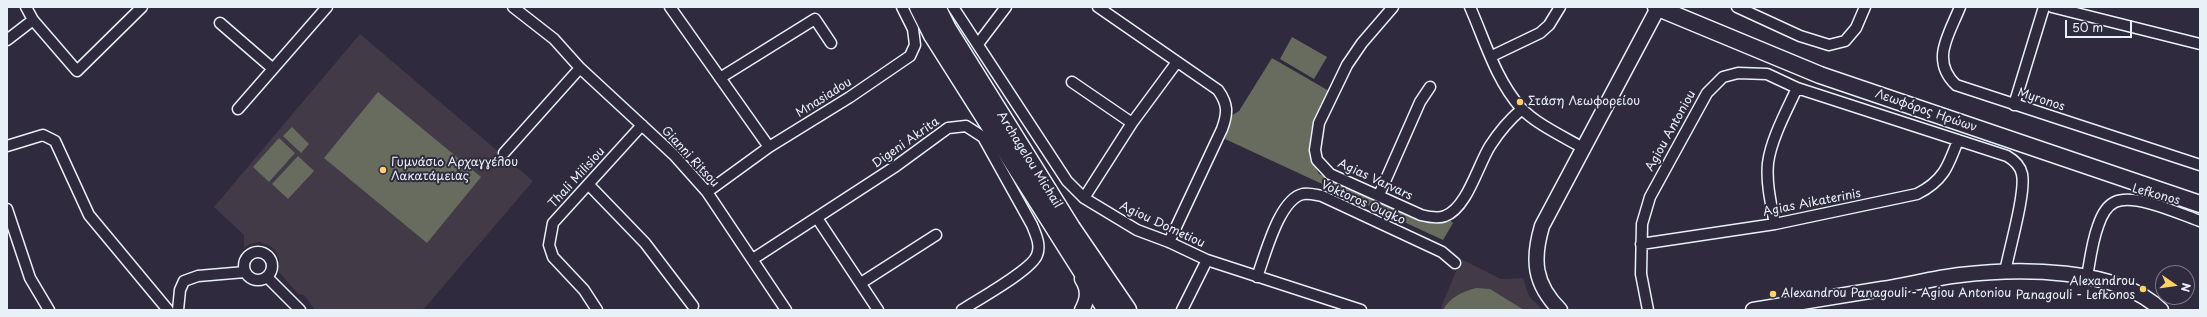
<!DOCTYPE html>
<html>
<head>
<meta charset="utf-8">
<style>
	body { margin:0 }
	#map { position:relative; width:2207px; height:317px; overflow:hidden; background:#2f2a3d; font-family:"Playpen Sans",sans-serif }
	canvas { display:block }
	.frame { position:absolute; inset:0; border:8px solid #e8f1f8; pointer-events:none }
	.north { position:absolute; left:2155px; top:265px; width:40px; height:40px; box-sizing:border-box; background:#2f2a3d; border:1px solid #797a88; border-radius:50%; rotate:103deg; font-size:11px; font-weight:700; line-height:16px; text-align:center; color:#e8f1f8 }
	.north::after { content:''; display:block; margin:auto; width:14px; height:18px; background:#ffd166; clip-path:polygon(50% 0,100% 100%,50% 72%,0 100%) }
	.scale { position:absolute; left:2065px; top:20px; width:67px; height:18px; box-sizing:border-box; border:2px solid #e8f1f8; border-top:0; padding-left:5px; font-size:12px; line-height:14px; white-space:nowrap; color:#e8f1f8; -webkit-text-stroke:3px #2f2a3d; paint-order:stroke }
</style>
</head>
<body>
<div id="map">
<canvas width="2207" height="317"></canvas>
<div class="frame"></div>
<div class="north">N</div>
<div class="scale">50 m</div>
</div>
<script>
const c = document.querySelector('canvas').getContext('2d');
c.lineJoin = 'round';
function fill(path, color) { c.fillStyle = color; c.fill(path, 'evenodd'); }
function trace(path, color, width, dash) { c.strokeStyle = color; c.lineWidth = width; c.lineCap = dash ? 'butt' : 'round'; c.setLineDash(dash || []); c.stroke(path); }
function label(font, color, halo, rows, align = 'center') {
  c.font = font + ' "Playpen Sans",sans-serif'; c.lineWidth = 4; c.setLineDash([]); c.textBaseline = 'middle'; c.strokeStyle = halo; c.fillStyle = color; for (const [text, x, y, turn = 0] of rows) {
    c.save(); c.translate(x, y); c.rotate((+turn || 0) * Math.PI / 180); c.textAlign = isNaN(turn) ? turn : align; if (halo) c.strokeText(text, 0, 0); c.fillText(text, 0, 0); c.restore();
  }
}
const built = new Path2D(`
	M360,34L533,181L423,310H315L304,295L298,294L278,271L279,259L275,250L270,246L260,242L250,244L244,248V235L214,207Z
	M1461,259L1501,279L1523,278L1529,296L1543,310H1440Z`);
const green = new Path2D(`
	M1292,37L1327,57L1314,79L1280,59Z
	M1272,58L1329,91C1313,122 1301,141 1319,174L1420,219H1449L1453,223L1443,240L1225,139L1231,116L1239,111Z
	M378,92L481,177L427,243L324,158Z
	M292,127L309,144L301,153L283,136Z
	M279,138L295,153L269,182L253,167Z
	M298,156L314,171L288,199L272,184Z
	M1476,288L1490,289L1524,310H1443C1450,297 1462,292 1476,288Z`);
const street = new Path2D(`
	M26,7L33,20L77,71L142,7
	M513,7L554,39L580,68L674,155L707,192L786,310
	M670,7L769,147
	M953,7L1067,181L1084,198L1137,230L1169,242L1207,260L1361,310
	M1098,7L1218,90C1228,104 1228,113 1222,129L1169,242
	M1393,7L1362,43L1347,65L1319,123L1315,150L1317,160L1330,174L1421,215C1429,217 1438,219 1445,216C1467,208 1478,165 1490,146C1499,132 1509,120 1522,109
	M1470,7C1485,41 1496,80 1521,108C1536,124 1564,137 1583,148
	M1737,7L1800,36L1829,45L1845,41L1856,28L1865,7
	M1960,7C1949,35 1930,60 1956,85L2200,165
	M2052,7L2200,44
	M220,23L272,68
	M7,40L33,20
	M978,44L1006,7
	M1492,56L1540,33L1549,25L1560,7
	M720,78L815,19L831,43
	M1072,82L1132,123
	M2014,105L2044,7
	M238,109L327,7
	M7,146L43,135L55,141L89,215L168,310
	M504,153L580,68
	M589,185L645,243L693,306
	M707,192L769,147L850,97L910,56L915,45L913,29L902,7
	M1379,195L1420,102L1430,87
	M1084,198L1132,123L1177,62
	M7,209L30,278L49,310
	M817,218L878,310
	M1775,224C1771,204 1766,183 1768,163C1771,139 1787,110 1797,88
	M1641,244L1775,224L1917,194C1943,181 1948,167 1958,140
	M244 266a14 14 0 1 1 28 0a14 14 0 1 1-28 0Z
	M753,259L896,166L948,128L966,126L983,137L1032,225C1036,235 1041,245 1037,255C1032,270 977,300 962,310
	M267,277L300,310
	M1257,277C1265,256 1279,199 1303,194C1310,193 1316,195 1322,196L1442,252L1455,263
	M2087,277C2090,260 2092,242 2098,226C2101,217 2106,206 2115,202C2135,193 2180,214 2200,221
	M861,283L936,235
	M178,310L180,290L184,281L198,276L245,272
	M597,310L584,290L553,257L549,245L553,223L642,125
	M1182,310L1207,260
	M1648,310L1641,274L1642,224L1650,197L1707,93L1723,77L1738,73L1767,74L1797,88L2007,156C2014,160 2020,165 2022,174C2026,193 2009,250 2005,272`);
const secondary = new Path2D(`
	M1082,310C1088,299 1089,290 1082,279
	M1560,310C1534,284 1532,260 1542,226L1658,8
	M1753,310C1796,303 1839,296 1882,289C1908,285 1934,278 1960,275C2018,268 2117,267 2161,310`);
const primary = new Path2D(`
	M1656,7L1820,75L2200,204`);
const highway = new Path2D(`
	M919,7L933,35L1107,310
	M936,7L947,29L1071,228L1127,310`);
const markers = [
	[1520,102,4,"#ffd166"],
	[383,170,4,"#ffd166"],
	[2143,289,4,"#ffd166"],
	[1773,294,4,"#ffd166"]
];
const streetNames = [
	["Mnasiadou",824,98,-32],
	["Myronos",2041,100,18],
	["Λεωφόρος Ηρώων",1926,111,19],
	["Agiou Antoniou",1671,131,-61],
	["Digeni Akrita",906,143,-35],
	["Gianni Ritsou",690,157,47],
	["Archagelou Michail",1029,160,58],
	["Thali Milisiou",577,178,-48],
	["Agias Varvars",1375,180,25],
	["Lefkonos",2156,195,15],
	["Voktoros Ougko",1363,203,24],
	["Agias Aikaterinis",1812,203,-11],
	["Agiou Dometiou",1162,225,25]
];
const poiNames = [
	["Στάση Λεωφορείου",1528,102],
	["Γυμνάσιο Αρχαγγέλου",391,163],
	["Λακατάμειας",391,177],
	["Alexandrou",2135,282,"right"],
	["Panagouli - Lefkonos",2135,296,"right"],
	["Alexandrou Panagouli - Agiou Antoniou",1781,294]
];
fill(built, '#423a47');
fill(green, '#676c5f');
trace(street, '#e8f1f8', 13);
trace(secondary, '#e8f1f8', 17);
trace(primary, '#e8f1f8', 19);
trace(highway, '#e8f1f8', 21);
trace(street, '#2f2a3d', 10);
trace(secondary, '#2f2a3d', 14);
trace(primary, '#2f2a3d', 16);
trace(highway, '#2f2a3d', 18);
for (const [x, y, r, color] of markers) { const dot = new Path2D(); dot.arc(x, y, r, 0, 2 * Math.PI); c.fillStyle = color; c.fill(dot); trace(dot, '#2f2a3d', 1.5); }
label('12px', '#e8f1f8', '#2f2a3d', streetNames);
label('12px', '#e8f1f8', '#2f2a3d', poiNames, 'left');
</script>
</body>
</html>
